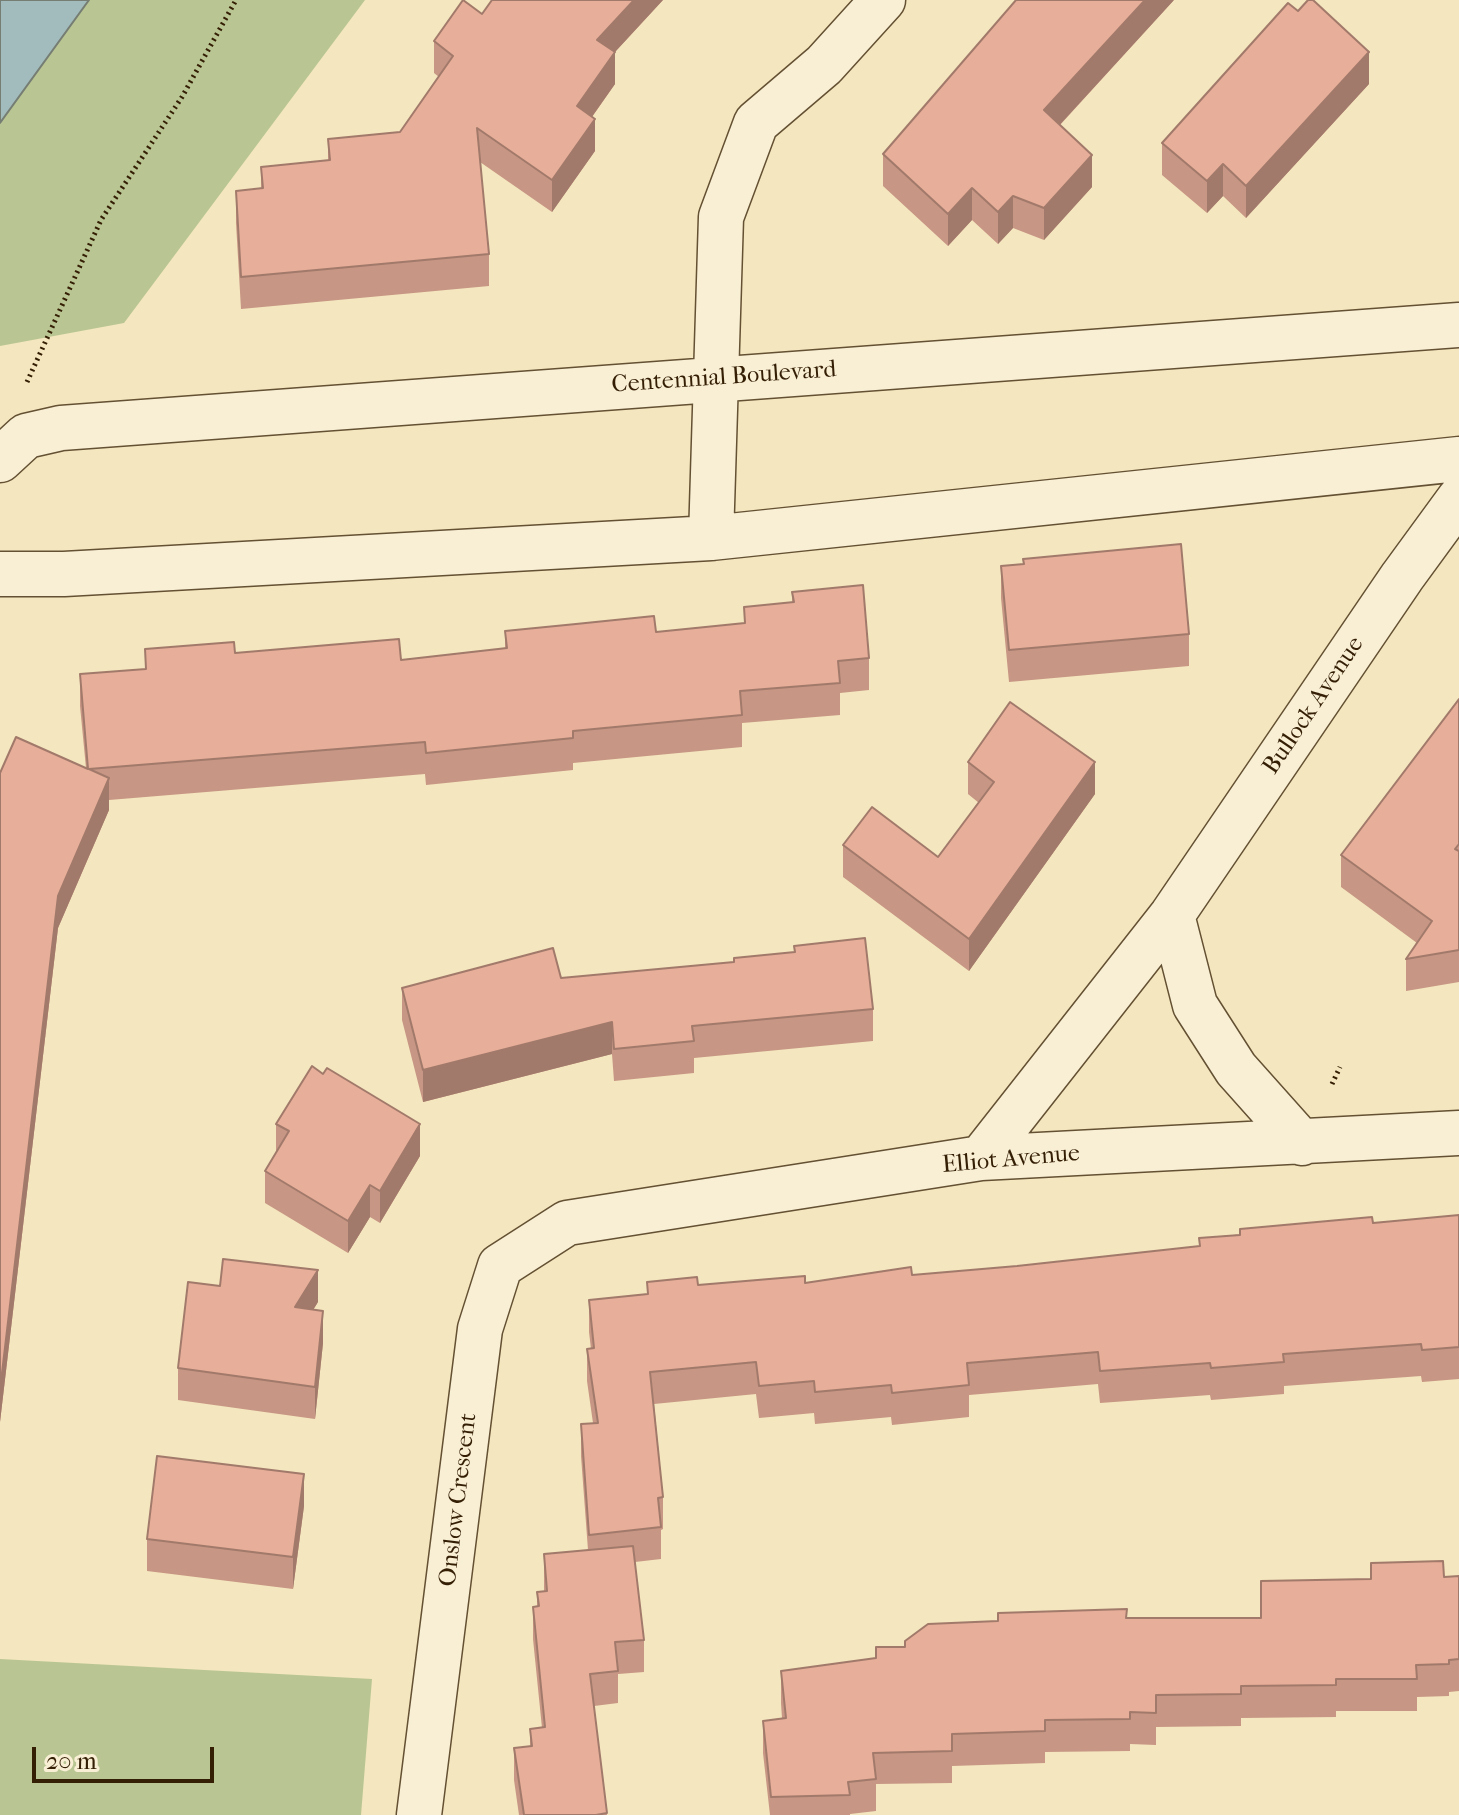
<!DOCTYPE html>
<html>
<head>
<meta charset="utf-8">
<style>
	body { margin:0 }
	#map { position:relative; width:1459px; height:1815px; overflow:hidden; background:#f4e6be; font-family:"IM FELL French Canon",serif }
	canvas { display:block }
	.scale { position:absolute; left:32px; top:1747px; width:182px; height:36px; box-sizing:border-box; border:4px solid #341e04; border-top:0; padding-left:10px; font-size:24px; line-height:28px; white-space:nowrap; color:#341e04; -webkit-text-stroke:6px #f8efd5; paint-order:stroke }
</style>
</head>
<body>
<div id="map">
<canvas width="1459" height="1815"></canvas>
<div class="scale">20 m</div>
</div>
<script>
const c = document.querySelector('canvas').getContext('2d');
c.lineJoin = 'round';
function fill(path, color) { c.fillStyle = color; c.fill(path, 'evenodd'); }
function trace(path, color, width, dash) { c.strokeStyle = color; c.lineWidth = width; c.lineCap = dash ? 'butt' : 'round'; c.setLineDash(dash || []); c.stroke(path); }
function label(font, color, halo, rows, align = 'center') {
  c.font = font + ' "IM FELL French Canon",serif'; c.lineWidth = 6; c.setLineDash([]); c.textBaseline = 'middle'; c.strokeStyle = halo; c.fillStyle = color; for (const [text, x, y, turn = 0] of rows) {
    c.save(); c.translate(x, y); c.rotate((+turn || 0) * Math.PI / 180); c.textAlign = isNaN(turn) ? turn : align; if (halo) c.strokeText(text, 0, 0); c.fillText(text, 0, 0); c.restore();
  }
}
const green = new Path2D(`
	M89,0H365L124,323L0,346V123Z
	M0,1659L372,1679L361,1815H0Z`);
const water = new Path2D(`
	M0,0H89L0,123Z`);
const path = new Path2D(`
	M27,382L101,220L182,97L236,0
	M1332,1084L1340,1067`);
const street = new Path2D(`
	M0,460L26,436L61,428L1459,325
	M711,538L721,217L756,123L824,65L883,0
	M0,574H64L711,538L1459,459
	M1172,915L1195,1005L1236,1069L1302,1143
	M981,1158L1172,915L1402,577L1459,499
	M419,1815L480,1329L500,1266L567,1223L981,1158L1459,1133`);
const wall = new Path2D(`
	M492,0H663L615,52V84L592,117L595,151L552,212L480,162L489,254V286L241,309L236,223V191L261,188V167L328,160V139L400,132L439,77L434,73V41L482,14Z
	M1174,0L1060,125L1092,187L1044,240L1013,228L998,244L972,220L948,246L883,186V154Z
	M1369,84L1246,218L1223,196L1207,213L1162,175V143Z
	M1023,559L1189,634V666L1009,682L1001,598V566L1023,564Z
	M792,592L869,658V690L840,693V715L742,723V747L573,763V770L426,785L425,774L109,800V810L58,928L0,1422V773L86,768L80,706V674L145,669V649L401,660L505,648V631L656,632L744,624V607L792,602Z
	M1459,699V982L1406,991V959L1417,943L1341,887V855Z
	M968,762L1095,794L969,971L843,877V845L938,857L979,803L968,794Z
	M561,978L873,1009V1041L694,1058V1073L614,1081L612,1054L423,1102L402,1020V988Z
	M276,1124L420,1156L380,1223L370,1217L348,1253L265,1203V1171L276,1152Z
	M1459,1215V1379L1422,1382L1421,1376L1284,1386V1394L1211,1400L1210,1395L1100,1403L1098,1384L969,1395V1417L892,1425L891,1417L815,1424L814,1413L759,1418L756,1394L654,1404L663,1497V1529L661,1530V1559L635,1562L644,1640V1672L618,1674V1703L594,1706L607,1815H519L514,1780V1748L530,1746V1729L542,1728L533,1639V1607L537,1606V1592H544V1554L588,1550L581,1456V1424L593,1423L587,1381V1349H591L589,1332V1300L647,1294V1282L698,1285L805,1283L912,1275L1017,1266L1199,1246V1238Z
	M318,1302L313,1310L323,1343L315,1419L178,1400V1368Z
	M304,1506L293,1589L147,1571V1539Z
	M1459,1576V1691L1449,1692V1696L1417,1697V1711H1336V1717L1241,1718V1726L1156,1727V1745L1130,1744V1751L1045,1752V1763L952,1766V1783L876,1784V1811L850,1814V1815H770L763,1753V1721L782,1718L781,1703V1671L876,1658L905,1647L1127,1618H1261L1444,1577Z`);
const shadedWall = new Path2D(`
	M634,0H663L615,52V84L577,138V106L597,40Z
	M1145,0H1174L1044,142V110Z
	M1369,52V84L1246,218V186Z
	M595,119V151L552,212V180Z
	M1092,155V187L1044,240V208Z
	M1223,164V196L1207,213V181Z
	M972,188V220L948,246V214Z
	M1013,196V228L998,244V212Z
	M1095,762V794L969,971V939Z
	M109,778V810L58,928L0,1422V1390L58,896Z
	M612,1022V1054L423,1102V1070Z
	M420,1124V1156L380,1223V1191Z
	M370,1185V1217L348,1253V1221Z
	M318,1270V1302L295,1339V1307Z
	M323,1311V1343L315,1419V1387Z
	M304,1474V1506L293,1589V1557Z`);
const building = new Path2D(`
	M463,0L482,14L492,0H634L597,40L615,52L577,106L595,119L552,180L477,128L489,254L241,277L236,191L263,188L261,167L330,160L328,139L400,132L453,56L434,41Z
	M1016,0H1145L1044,110L1092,155L1044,208L1013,196L998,212L972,188L948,214L883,154Z
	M1308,0H1313L1369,52L1246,186L1223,164L1207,181L1162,143L1288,3L1298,11Z
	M1181,544L1189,634L1009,650L1001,566L1024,564L1023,559Z
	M863,585L869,658L838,661L840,683L740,691L742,715L573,731V738L426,753L425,742L89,769L109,778L58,896L0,1390V773L16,737L88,769L80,674L146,669L145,649L234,642L235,653L399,639L401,660L507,648L505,631L576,624L654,616L656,632L745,623L744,607L794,602L792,592Z
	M1459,699V844L1455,849L1459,851V950L1406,959L1432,921L1341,855Z
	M1010,702L1095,762L969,939L843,845L872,807L938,857L994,782L968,762Z
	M865,938L873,1009L692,1026L694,1041L614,1049L612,1022L423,1070L402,988L553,948L561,978L734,962V958L795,952L794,946Z
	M312,1066L323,1074L327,1068L420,1124L380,1191L370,1185L348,1221L265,1171L289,1131L276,1124Z
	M1459,1215V1347L1422,1350L1421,1344L1283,1354L1284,1362L1211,1368L1210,1363L1100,1371L1098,1352L967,1363L969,1385L892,1393L891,1385L815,1392L814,1381L759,1386L756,1362L650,1372L663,1497L658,1498L661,1527L589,1535L581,1424L598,1423L587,1349L594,1348L589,1300L648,1294L647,1282L697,1277L698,1285L805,1276V1283L911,1267L912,1275L1017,1266L1200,1246L1199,1238L1240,1235V1229L1372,1217L1373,1223Z
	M223,1259L318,1270L295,1307L323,1311L315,1387L178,1368L188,1282L220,1286Z
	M157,1456L304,1474L293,1557L147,1539Z
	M633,1546L644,1640L615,1642L618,1671L590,1674L607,1813L596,1815H524L514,1748L532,1746L530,1729L545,1727L533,1607L539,1606L537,1592L547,1591L544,1554Z
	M1443,1561L1444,1577L1459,1576V1659L1449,1660V1664L1416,1665L1417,1679H1336V1685L1241,1686V1694L1156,1695V1713L1130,1712V1719L1045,1720V1731L952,1734V1751L873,1753L876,1779L848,1782L850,1795L771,1797L763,1721L786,1718L781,1671L876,1658V1647H905V1641L928,1624L998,1621V1613L1127,1609L1126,1618H1261V1581L1371,1579V1563Z`);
const streetNames = [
	["Centennial Boulevard",724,378,-4],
	["Bullock Avenue",1314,706,-56],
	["Elliot Avenue",1011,1160,-5],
	["Onslow Crescent",459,1500,-83]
];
fill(green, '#b9c693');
fill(water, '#a2bcbd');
trace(water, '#767d73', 2);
trace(street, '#645032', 47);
trace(path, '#341e04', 5, [2, 4]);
trace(street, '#f8efd5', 44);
fill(wall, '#c79684');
fill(shadedWall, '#a27a6b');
fill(building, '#e7ae99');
trace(building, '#a27a6b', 2);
label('24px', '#341e04', '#f8efd5', streetNames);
</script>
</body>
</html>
